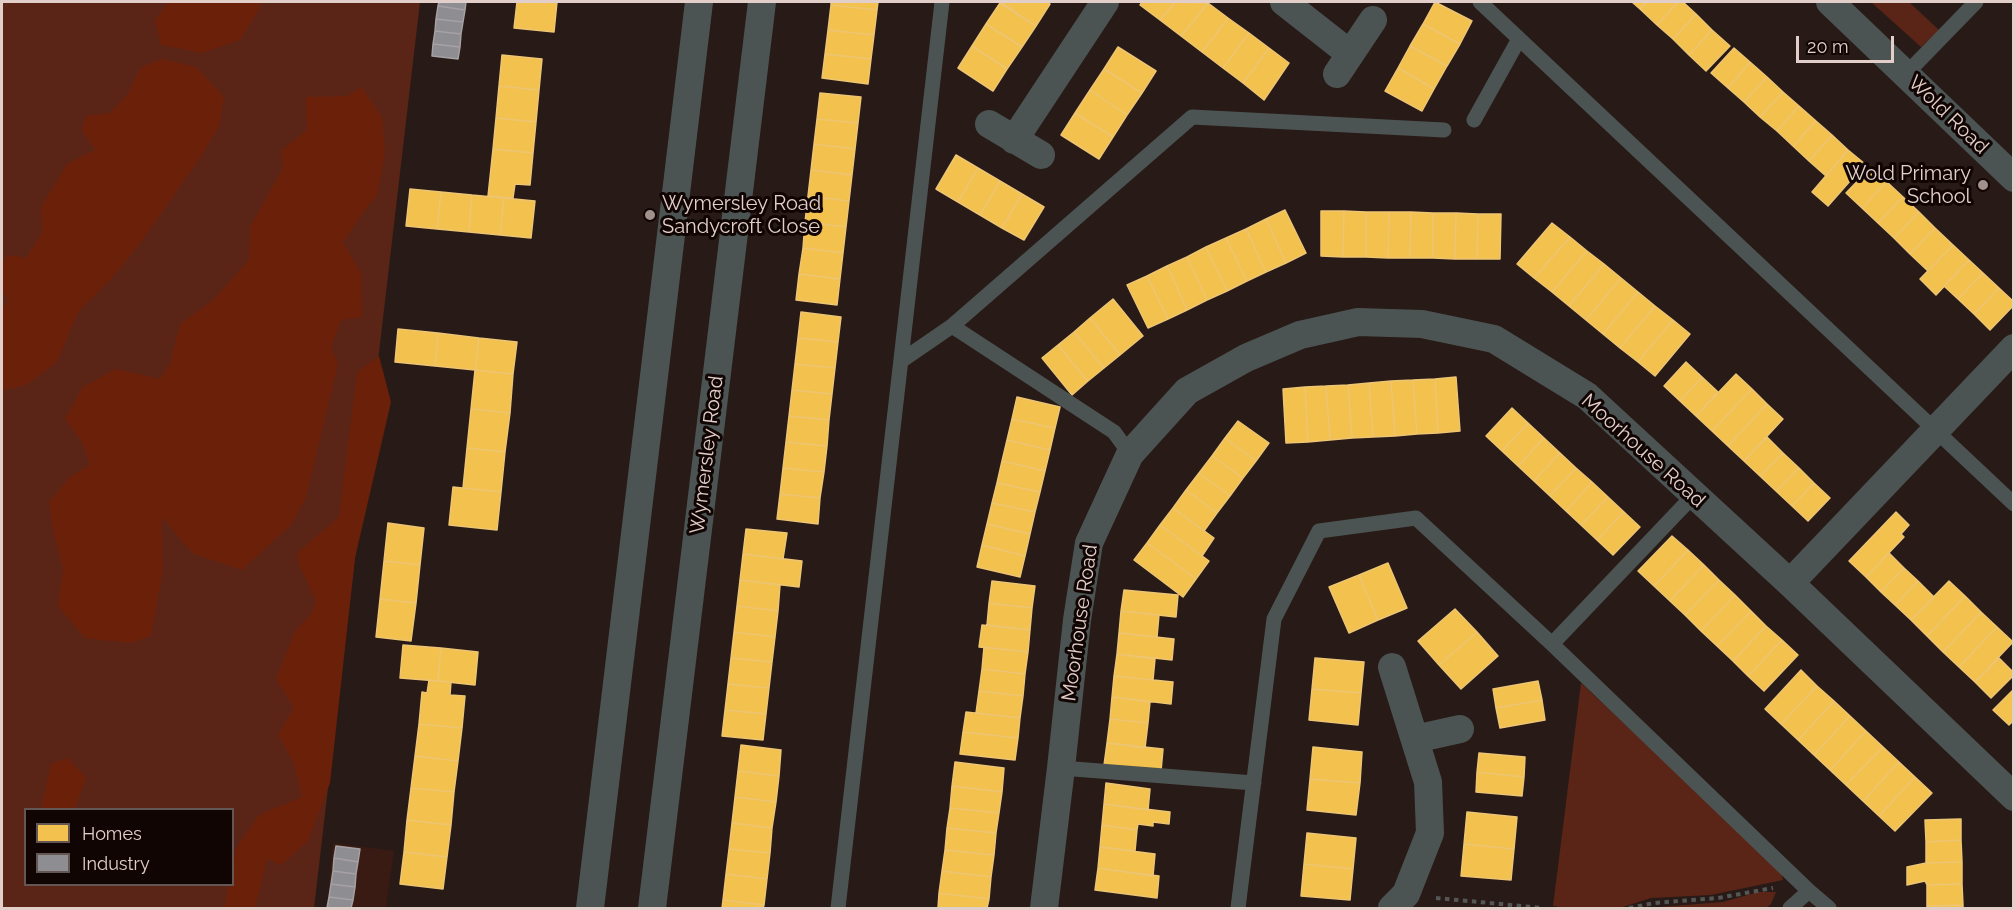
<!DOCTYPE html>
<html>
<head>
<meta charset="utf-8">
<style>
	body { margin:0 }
	#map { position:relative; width:2015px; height:910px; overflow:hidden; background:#281a16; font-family:Raleway,sans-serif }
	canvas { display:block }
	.frame { position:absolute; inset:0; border:3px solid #e3cfca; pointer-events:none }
	.legend { position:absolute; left:24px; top:808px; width:210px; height:78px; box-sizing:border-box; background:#100503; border:2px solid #645653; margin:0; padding:8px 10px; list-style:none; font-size:18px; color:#e3cfca }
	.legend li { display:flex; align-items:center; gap:12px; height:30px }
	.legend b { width:30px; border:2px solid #645653 }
	.scale { position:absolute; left:1796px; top:36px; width:98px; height:27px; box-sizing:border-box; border:3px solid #e3cfca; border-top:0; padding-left:8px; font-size:18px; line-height:21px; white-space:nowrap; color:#e3cfca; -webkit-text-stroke:4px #100503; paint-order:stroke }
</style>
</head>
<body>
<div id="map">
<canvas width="2015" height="910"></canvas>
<div class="frame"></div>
<ul class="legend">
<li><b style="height:16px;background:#f2c14e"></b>Homes</li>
<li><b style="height:16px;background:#8d8d92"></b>Industry</li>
</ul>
<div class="scale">20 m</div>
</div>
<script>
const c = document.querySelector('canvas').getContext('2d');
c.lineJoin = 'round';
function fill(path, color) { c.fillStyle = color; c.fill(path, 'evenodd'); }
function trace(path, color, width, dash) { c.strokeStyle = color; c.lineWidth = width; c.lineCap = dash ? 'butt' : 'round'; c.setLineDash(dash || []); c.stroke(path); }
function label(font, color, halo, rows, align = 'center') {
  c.font = font + ' Raleway,sans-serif'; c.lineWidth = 6; c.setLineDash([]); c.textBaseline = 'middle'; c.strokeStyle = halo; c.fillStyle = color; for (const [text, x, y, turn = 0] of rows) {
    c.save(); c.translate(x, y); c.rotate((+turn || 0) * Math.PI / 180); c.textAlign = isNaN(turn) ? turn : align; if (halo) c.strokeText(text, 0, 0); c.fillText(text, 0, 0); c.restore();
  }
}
const built = new Path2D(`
	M333,843L394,851L386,908H327Z`);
const green = new Path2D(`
	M2,2H420L314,908H2ZM26,810H232V884H26Z
	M1871,2H1909L1939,30L1921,47Z
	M1581,683L1780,870L1783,880L1711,895L1651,898L1623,907L1610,908H1568L1553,906Z
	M1758,892H1776L1771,904L1766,908H1648L1723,902Z`);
const forest = new Path2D(`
	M169,2H260L259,9L240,40L202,53L161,45L155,20Z
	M162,59L196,67L224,97L219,126L200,158L139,245L110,280L78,312L57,362L28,384L2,391V309L8,301L2,290V262L8,255L26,258L42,233L41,207L67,164L95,150L82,130L86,116L110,113L127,95L141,67Z
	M361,87L382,117L385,153L377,195L362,214L343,242L361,273L362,317L341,320L331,347L338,364L306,497L291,525L242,570L194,554L178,537L162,517L163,570L151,636L130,643L85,638L58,606L63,568L53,531L49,502L71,476L90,465L82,442L65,419L83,387L116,369L160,379L170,364L180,324L212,301L249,260L250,227L283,168L281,151L307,130L306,97L348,96Z
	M379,356L391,402L355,558L330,783L308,841L281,865L267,859L255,908H224L229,885L232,884L235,850L259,815L302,797L294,764L278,734L294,708L276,679L295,631L311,614L316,601L299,565L297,553L339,517L357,372Z
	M67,758L86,777L75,809H41L51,764Z`);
const homes = new Path2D(`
	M517,2H557L554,32L514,28Z
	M831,2H878L877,10L831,5Z
	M1001,2H1047L1050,4L1036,26Z
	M1142,2H1175L1160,20L1140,5Z
	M1175,2L1208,3L1181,36L1160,20Z
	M1435,2L1472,21L1460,44L1423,24Z
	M1632,2H1647L1640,9Z
	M1647,2H1678L1657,25L1640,9Z
	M1678,2H1683L1696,14L1673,39L1657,25Z
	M1000,3L1036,26L1022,47L986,24Z
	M1208,3L1228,18L1202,52L1181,36Z
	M831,5L877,10L874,35L828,30Z
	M1696,14L1712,30L1689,55L1673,39Z
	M1228,18L1249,33L1223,68L1202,52Z
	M986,24L1022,47L1007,69L972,46Z
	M1423,24L1460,44L1447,66L1410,46Z
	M828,30L874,35L871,59L825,54Z
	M1712,30L1730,46L1706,71L1689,55Z
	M1249,33L1269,48L1243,83L1223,68Z
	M972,46L1007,69L993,91L958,68Z
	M1410,46L1447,66L1434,89L1398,68Z
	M1118,47L1156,71L1142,93L1104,69Z
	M1269,48L1289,63L1264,100L1243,83Z
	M1734,48L1750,62L1728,88L1711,73Z
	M825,54L871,59L868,84L822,78Z
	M502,55L542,59L539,90L499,86Z
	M1750,62L1767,77L1744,102L1728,88Z
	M1398,68L1434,89L1422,111L1385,91Z
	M1104,69L1142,93L1127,115L1090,90Z
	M1767,77L1783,92L1760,117L1744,102Z
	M499,86L539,90L536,122L496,118Z
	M1090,90L1127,115L1113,137L1075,113Z
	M1783,92L1799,106L1777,131L1760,117Z
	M820,93L861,97L858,123L817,119Z
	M1799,106L1816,121L1793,146L1777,131Z
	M1075,113L1113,137L1099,159L1061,135Z
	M496,118L536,122L533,153L493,149Z
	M817,119L858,123L855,149L814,144Z
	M1816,121L1832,135L1809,161L1793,146Z
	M1832,135L1848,150L1826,176L1809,161Z
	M814,144L855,149L852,175L811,170Z
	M493,149L533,153L530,185L515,184L513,198L488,196Z
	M1848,150L1865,164L1828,206L1812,192Z
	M956,155L978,168L958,202L936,189Z
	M1871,167L1887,182L1862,208L1846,193Z
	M978,168L1000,181L980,215L958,202Z
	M811,170L852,175L849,201L808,196Z
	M1000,181L1022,194L1002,228L980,215Z
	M1887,182L1903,197L1878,223L1862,208Z
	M410,189L441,192L437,229L406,226Z
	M441,192L472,195L469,232L437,229Z
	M1022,194L1044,207L1024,240L1002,228Z
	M472,195L504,198L500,235L469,232Z
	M808,196L849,201L846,227L805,222Z
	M1903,197L1919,212L1894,238L1878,223Z
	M504,198L535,201L531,238L500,235Z
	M1285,210L1306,253L1286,263L1266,219Z
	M1321,211H1344L1343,257L1321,256Z
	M1344,211L1366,212V257H1343Z
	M1366,212H1389L1388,258L1366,257Z
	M1389,212H1411L1410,258H1388Z
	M1411,212L1433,213V258H1410Z
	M1919,212L1935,228L1910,254L1894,238Z
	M1433,213H1456L1455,259L1433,258Z
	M1456,213L1478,214L1477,259H1455Z
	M1478,214H1501L1500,259H1477Z
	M1266,219L1286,263L1266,272L1246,229Z
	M805,222L846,227L843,253L803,248Z
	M1552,223L1570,237L1534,278L1517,264Z
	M1935,228L1953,245L1928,271L1910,254Z
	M1246,229L1266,272L1247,281L1226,238Z
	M1570,237L1587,251L1552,292L1534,278Z
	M1226,238L1247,281L1227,291L1206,247Z
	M1953,245L1969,260L1936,295L1920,279Z
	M1206,247L1227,291L1207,300L1187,257Z
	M803,248L843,253L840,279L799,274Z
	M1587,251L1604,264L1569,306L1552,292Z
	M1187,257L1207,300L1187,310L1167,266Z
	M1969,260L1983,273L1958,299L1944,286Z
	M1604,264L1621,278L1586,320L1569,306Z
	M1167,266L1187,310L1168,319L1147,276Z
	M1983,273L1999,288L1974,314L1958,299Z
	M799,274L840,279L837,305L796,300Z
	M1147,276L1168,319L1148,328L1127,285Z
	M1621,278L1638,292L1603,334L1586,320Z
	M1999,288L2014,302V305L1990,330L1974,314Z
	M1638,292L1655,306L1620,348L1603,334Z
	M1113,299L1143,336L1120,355L1090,318Z
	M1655,306L1673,320L1638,362L1620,348Z
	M801,312L841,317L838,342L798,338Z
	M1090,318L1120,355L1104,368L1074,332Z
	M1673,320L1690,334L1655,376L1638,362Z
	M398,329L438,333L435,366L395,362Z
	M1074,332L1104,368L1088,381L1058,345Z
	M438,333L479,338L475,370L435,366Z
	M479,338L517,342L513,374L475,370Z
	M798,338L838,342L835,368L795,364Z
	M1058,345L1088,381L1072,395L1042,358Z
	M1686,362L1702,377L1680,401L1664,386Z
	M795,364L835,368L832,394L792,390Z
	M475,370L513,374L510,413L471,409Z
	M1736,374L1752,389L1712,431L1696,416Z
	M1456,377L1460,431L1438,433L1435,379Z
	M1702,377L1718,392L1696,416L1680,401Z
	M1435,379L1438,433L1417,434L1413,380Z
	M1413,380L1417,434L1395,436L1391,381Z
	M1391,381L1395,436L1373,437L1369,383Z
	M1369,383L1373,437L1352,438L1348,385Z
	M1348,385L1352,438L1330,440L1326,386Z
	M1326,386L1330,440L1308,442L1305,387Z
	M1305,387L1308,442L1286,443L1283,389Z
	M1752,389L1767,404L1728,446L1712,431Z
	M792,390L832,394L829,420L789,416Z
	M1017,397L1060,407L1055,428L1012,419Z
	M1767,404L1783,419L1744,461L1728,446Z
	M1512,408L1528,423L1502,451L1486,436Z
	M471,409L510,413L505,452L467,448Z
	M789,416L829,420L827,446L786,442Z
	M1012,419L1055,428L1050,450L1007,440Z
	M1238,421L1269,443L1256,461L1225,438Z
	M1528,423L1544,438L1518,466L1502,451Z
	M1767,437L1783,453L1760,476L1744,461Z
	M1225,438L1256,461L1243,478L1212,456Z
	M1544,438L1560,453L1534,481L1518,466Z
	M1007,440L1050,450L1045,471L1002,461Z
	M786,442L827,446L824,472L783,468Z
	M467,448L505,452L501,492L463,488Z
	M1560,453L1576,468L1550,496L1534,481Z
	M1783,453L1799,468L1776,491L1760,476Z
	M1212,456L1243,478L1230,496L1199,473Z
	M1002,461L1045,471L1040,492L997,483Z
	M783,468L824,472L820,498L780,494Z
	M1576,468L1592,482L1566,511L1550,496Z
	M1799,468L1814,483L1792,506L1776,491Z
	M1199,473L1230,496L1217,513L1186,490Z
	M1592,482L1608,497L1581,525L1566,511Z
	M997,483L1040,492L1035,512L992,503Z
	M1814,483L1830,498L1808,521L1792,506Z
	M453,487L501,492L497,530L449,525Z
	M1186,490L1217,513L1204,531L1173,508Z
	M780,494L820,498L818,524L777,519Z
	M1608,497L1624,512L1597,540L1581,525Z
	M992,503L1035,512L1030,534L987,524Z
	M1173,508L1214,538L1202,556L1160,525Z
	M1624,512L1640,527L1613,555L1597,540Z
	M1896,512L1909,525L1901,534L1904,537L1866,577L1849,561Z
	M388,523L424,528L420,565L384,561Z
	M987,524L1030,534L1025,556L982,545Z
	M1160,525L1209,561L1196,579L1147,543Z
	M746,529L787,533L783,559L743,554Z
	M1672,536L1688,550L1654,586L1638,571Z
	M1147,543L1196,579L1183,597L1134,560Z
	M982,545L1025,556L1020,577L977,567Z
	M1688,550L1704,565L1670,601L1654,586Z
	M1889,553L1904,568L1881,592L1866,577Z
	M743,554L802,561L799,587L740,580Z
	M384,561L420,565L416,603L380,599Z
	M1388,563L1407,608L1378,620L1359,575Z
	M1704,565L1719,580L1685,615L1670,601Z
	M1904,568L1918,581L1895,605L1881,592Z
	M1359,575L1378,620L1349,633L1329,587Z
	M740,580L780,585L778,611L737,606Z
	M1719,580L1735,595L1701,631L1685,615Z
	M992,581L1035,586L1032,608L989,603Z
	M1918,581L1934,597L1911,620L1895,605Z
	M1949,581L1965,596L1927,636L1911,620Z
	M1124,590L1178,595L1176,617L1121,611Z
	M1735,595L1751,611L1717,646L1701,631Z
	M1965,596L1981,612L1943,652L1927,636Z
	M380,599L416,603L411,641L376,637Z
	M989,603L1032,608L1030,630L987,625Z
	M737,606L778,611L775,637L734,632Z
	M1455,609L1477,632L1439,665L1418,641Z
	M1121,611L1159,615L1157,637L1119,633Z
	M1751,611L1766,626L1733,661L1717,646Z
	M1981,612L1997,627L1959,667L1943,652Z
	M982,625L1030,630L1028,652L979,647Z
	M1766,626L1782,640L1748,676L1733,661Z
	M1997,627L2013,642L1975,682L1959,667Z
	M734,632L775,637L772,662L731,658Z
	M1477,632L1498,656L1461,689L1439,665Z
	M1119,633L1174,639L1172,660L1117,654Z
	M1782,640L1798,655L1764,691L1748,676Z
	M403,645L441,648L438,681L400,678Z
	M984,647L1028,652L1025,674L982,669Z
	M441,648L478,652L475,685L438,681Z
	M1117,654L1155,659L1153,680L1114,676Z
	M731,658L772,662L769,688L728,684Z
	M1315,658L1364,662L1361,693L1312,689Z
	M1999,658L2014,673V675L1991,698L1975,682Z
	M982,669L1025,674L1023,696L979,691Z
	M1801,670L1817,686L1781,724L1765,709Z
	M1114,676L1173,682L1171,704L1112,697Z
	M429,680L451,682L450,695L465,696L462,728L419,724L422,692L427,693Z
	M1538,681L1542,700L1496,708L1493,689Z
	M728,684L769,688L766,714L725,710Z
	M1817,686L1834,701L1798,740L1781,724Z
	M1312,689L1361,693L1358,725L1309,720Z
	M2014,689V720L2009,725L1993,710Z
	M979,691L1023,696L1020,718L976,713Z
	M1112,697L1150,702L1148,723L1110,719Z
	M1542,700L1545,720L1500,728L1496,708Z
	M1834,701L1850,716L1814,755L1798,740Z
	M725,710L766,714L763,740L722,736Z
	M966,712L1020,718L1018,738L963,732Z
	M1850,716L1866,731L1830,770L1814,755Z
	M1110,719L1148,723L1145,748L1107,743Z
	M419,724L462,728L458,761L415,756Z
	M1866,731L1883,747L1846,785L1830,770Z
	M963,732L1018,738L1015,760L960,754Z
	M1107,743L1163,749L1161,771L1104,765Z
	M741,745L781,750L779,776L738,771Z
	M1313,747L1362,752L1360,783L1310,779Z
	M1883,747L1899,762L1863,801L1846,785Z
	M1479,753L1525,757L1524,777L1477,772Z
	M415,756L458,761L454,792L411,788Z
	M955,762L1004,768L1002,792L952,786Z
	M1899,762L1915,777L1879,816L1863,801Z
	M738,771L779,776L776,802L735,797Z
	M1477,772L1524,777L1522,796L1476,792Z
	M1915,777L1932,793L1895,831L1879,816Z
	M1310,779L1360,783L1356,815L1307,810Z
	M1106,783L1150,789L1148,810L1104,804Z
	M952,786L1002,792L999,813L950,808Z
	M411,788L454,792L451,825L407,820Z
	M735,797L776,802L772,828L732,823Z
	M1104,804L1170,812L1169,824L1153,822V826L1138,824L1137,830L1102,825Z
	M950,808L999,813L996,833L947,828Z
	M1467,812L1517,817L1514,849L1464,844Z
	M1961,819V840L1926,842L1925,820Z
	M407,820L451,825L447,857L404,852Z
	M732,823L772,828L770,853L729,849Z
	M1102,825L1137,830L1135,851L1100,847Z
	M947,828L996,833L994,855L945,850Z
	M1307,833L1356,838L1353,869L1304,864Z
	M1961,840L1962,862L1926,863V842Z
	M1464,844L1514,849L1511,880L1461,876Z
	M1100,847L1155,854L1153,876L1098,868Z
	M729,849L770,853L767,879L726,874Z
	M945,850L994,855L991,877L942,871Z
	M404,852L447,857L443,889L400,884Z
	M1962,862V884L1927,885L1925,881L1907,885V867L1926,863Z
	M1304,864L1353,869L1350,900L1301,896Z
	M1098,868L1159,876L1157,898L1095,890Z
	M942,871L991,877L989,899L939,893Z
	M726,874L767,879L764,905L723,900Z
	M1962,884L1963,905L1927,906V885Z
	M939,893L989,899L987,908H938Z
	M723,900L764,905L763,908H722Z
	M1963,905V908H1927V906Z`);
const industry = new Path2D(`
	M439,2H466L465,10L438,6Z
	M438,6L465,10L463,22L436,19Z
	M436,19L463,22L461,34L435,31Z
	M435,31L461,34L460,47L433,44Z
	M433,44L460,47L458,59L432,56Z
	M336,846L360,849L358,862L334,858Z
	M334,858L358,862L356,874L333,871Z
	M333,871L356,874L355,887L331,884Z
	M331,884L355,887L353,900L329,897Z
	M329,897L353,900L351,908H327Z`);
const path = new Path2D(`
	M1436,898L1543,908
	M1629,908L1654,903L1718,898L1773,888`);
const service = new Path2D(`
	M1480,2L2014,504
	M1906,74L1976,2
	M1474,120L1519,39
	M952,326L1114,432L1130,454
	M901,361L952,326L1192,117L1444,130
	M1552,644L1693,496
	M1061,768L1254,783
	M1809,891L1829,908
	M838,908L942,2
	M1238,908L1274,619L1319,531L1416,518L1552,644L1809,891L1790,908`);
const minor = new Path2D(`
	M1284,2L1349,53
	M1830,2L2014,178
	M1337,74L1373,20
	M989,124L1041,155
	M1014,140L1105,2
	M1790,583L2014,348
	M1392,667L1428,782L1430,833L1406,894L1392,908
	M1415,739L1460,729
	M590,908L699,2
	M652,908L762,2
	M1044,908L1061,768L1077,620L1089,543L1130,454L1187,391L1246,358L1300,335L1358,322L1422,324L1494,339L1587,396L1790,583L2014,797`);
const markers = [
	[1983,185,6,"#a2908b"],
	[650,215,6,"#a2908b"]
];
const streetNames = [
	["Wold Road",1948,115,44],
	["Moorhouse Road",1643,451,42],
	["Wymersley Road",707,455,-83],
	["Moorhouse Road",1080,623,-82]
];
const poiNames = [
	["Wold Primary",1971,174],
	["School",1971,197],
	["Wymersley Road",662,204,"left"],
	["Sandycroft Close",662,227,"left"]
];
fill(built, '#391b13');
fill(green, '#5a2517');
fill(forest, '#6b200a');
fill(homes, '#f2c14e');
trace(homes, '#eec573', 1.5);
fill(industry, '#8d8d92');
trace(industry, '#a7a1a3', 1.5);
trace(path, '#535756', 4, [4.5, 4.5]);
trace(service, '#4b5453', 15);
trace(minor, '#4b5453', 28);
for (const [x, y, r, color] of markers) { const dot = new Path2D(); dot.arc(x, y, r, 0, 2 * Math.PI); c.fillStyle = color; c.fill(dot); trace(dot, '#100503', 2); }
label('20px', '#e3cfca', '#100503', streetNames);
label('20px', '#e3cfca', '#100503', poiNames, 'right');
</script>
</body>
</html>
